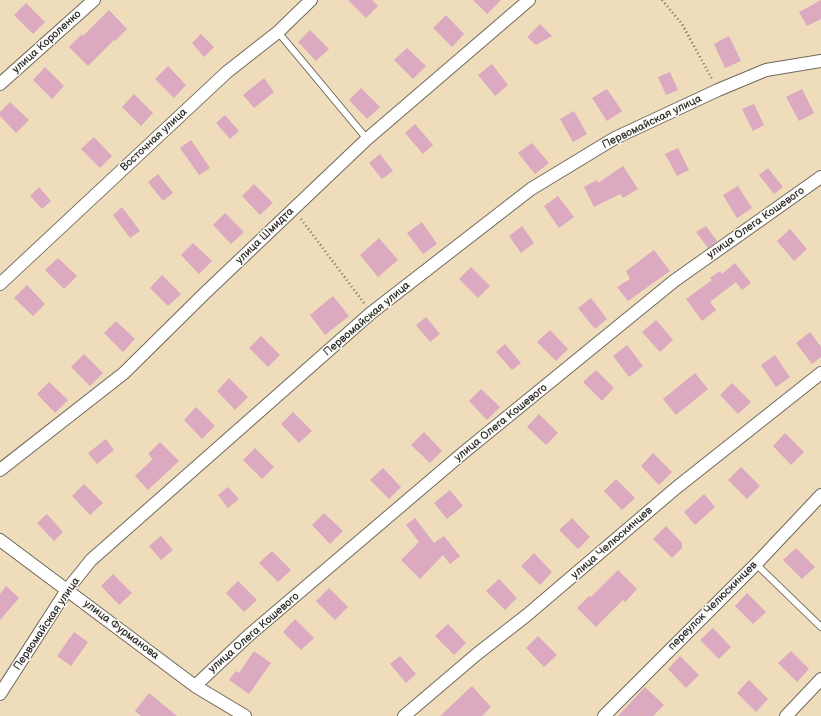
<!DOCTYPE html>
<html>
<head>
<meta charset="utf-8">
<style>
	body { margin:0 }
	canvas { display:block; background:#efdcba }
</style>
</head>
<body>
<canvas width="821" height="716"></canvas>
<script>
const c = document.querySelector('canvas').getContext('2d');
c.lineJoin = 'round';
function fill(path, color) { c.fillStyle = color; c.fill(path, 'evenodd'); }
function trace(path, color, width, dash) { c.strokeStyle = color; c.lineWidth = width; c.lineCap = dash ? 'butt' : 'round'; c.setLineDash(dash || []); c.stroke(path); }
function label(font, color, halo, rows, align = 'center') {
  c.font = font + ' "Balsamiq Sans",sans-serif'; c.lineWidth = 3; c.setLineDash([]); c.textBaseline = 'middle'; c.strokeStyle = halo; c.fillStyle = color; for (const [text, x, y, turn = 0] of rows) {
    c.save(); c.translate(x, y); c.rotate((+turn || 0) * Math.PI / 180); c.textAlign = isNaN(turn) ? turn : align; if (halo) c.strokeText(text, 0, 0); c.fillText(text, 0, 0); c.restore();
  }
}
const building = new Path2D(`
	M348,0H372L378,6L366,18Z
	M473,0H501L487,14Z
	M821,0V19L807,26L799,12Z
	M26,3L45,22L33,34L14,15Z
	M109,10L127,29L115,41L114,40L88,66L69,47L82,34L83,36Z
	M446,15L464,34L452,47L433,28Z
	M540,24L552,36L536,45L527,37Z
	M310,30L329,49L316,61L298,42Z
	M201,34L214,47L204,57L192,43Z
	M729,36L741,61L725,68L714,44Z
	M407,48L426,66L413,79L394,60Z
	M492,64L508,85L495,96L478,75Z
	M168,66L186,85L174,98L155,79Z
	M45,67L64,86L52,99L33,80Z
	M670,72L678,90L666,95L658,77Z
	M264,78L274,92L254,108L243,95Z
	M361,88L380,107L367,119L349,100Z
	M607,89L622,111L607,121L592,98Z
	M802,89L814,113L799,121L786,97Z
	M134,94L153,113L141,126L122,107Z
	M10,102L29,120L16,133L0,116V112Z
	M754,104L764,125L753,131L742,109Z
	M574,111L587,134L573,142L560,119Z
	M225,115L239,131L230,139L216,123Z
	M415,124L433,145L423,154L405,133Z
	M94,137L112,156L100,168L81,149Z
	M191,140L210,168L199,175L180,148Z
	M532,143L549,163L535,174L518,153Z
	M678,148L689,170L677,176L665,154Z
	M380,154L393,171L382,179L369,163Z
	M623,166L638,189L623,198L620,194L594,207L584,187L597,180L598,183Z
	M768,168L783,187L774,194L759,175Z
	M158,174L173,193L163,201L148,182Z
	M254,184L273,203L260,215L242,196Z
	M738,186L752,208L737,218L723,195Z
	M39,187L51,201L42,209L30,196Z
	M558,196L574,217L559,228L544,206Z
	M122,207L140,231L130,238L113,215Z
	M225,213L244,232L231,244L213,225Z
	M422,222L437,244L423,254L407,233Z
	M522,226L534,243L521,253L509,236Z
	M706,226L717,241L708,248L696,232Z
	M790,229L807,249L794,261L777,241Z
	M379,238L398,260L378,277L360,255Z
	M193,243L212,261L199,274L181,255Z
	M654,250L670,271L628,301L617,287L630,279L626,271Z
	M58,258L77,276L64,289L45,270Z
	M735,263L751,283L742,290L736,282L710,302L716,310L702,321L686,299L712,280L710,278L720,271L722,274Z
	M471,267L490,286L478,298L459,279Z
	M162,275L181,294L168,306L150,288Z
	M27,285L45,304L33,316L14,298Z
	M333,296L349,316L325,335L310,315Z
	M591,298L607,319L595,329L578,308Z
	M426,317L440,334L430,342L416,325Z
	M656,320L673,340L660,352L642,332Z
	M116,321L135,339L123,352L104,333Z
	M550,330L568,349L556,361L537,342Z
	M810,332L821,347V357L812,364L796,343Z
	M261,336L280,355L268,367L249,348Z
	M505,344L521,363L512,370L496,352Z
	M627,345L643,366L629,377L613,356Z
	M84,354L103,373L90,386L71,367Z
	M775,355L790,377L776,387L761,365Z
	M596,370L614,388L602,401L583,382Z
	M695,373L708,389L676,415L663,399Z
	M229,378L248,397L235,410L217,391Z
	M49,382L68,400L55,413L37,394Z
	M732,383L751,402L738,414L720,395Z
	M481,389L500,407L487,420L469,401Z
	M196,407L215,426L202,439L184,420Z
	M293,412L312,431L299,443L281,424Z
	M539,414L558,433L546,445L527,427Z
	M424,432L442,451L430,463L411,445Z
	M785,433L804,452L791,465L773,446Z
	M106,439L114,450L97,464L88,453Z
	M160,442L179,461L148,490L135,476L153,459L148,454Z
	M255,448L274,467L262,479L243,460Z
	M653,453L672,472L659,485L641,466Z
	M741,467L760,486L747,499L728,480Z
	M383,468L401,487L389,499L370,480Z
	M616,479L635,498L622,510L604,491Z
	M84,484L103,503L90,515L72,496Z
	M228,487L239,499L228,508L218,495Z
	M450,490L463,506L447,519L434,503Z
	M704,494L715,507L695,525L684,512Z
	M324,513L343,531L330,544L312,525Z
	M47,514L63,532L54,541L37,523Z
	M415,518L434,543L444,536L460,556L450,564L443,555L420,579L401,560L419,542L406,525Z
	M572,518L590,537L578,549L559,530Z
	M666,526L682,543V548L672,558L653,539Z
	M161,536L173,550L161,560L149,546Z
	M796,548L815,567L802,579L783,560Z
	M272,551L291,570L278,582L259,563Z
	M534,553L552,572L540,585L521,566Z
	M618,570L637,589L625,602L623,600L596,627L577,608L589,596L591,597Z
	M113,574L132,593L119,605L101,586Z
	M499,579L517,598L505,610L486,591Z
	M238,581L257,600L244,612L226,593Z
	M6,586L19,598L0,620V594Z
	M329,588L348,607L335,620L316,601Z
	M747,593L766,612L753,624L735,606Z
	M295,619L314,638L301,650L283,632Z
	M448,624L466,643L454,655L435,636Z
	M713,628L731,647L719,659L700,640Z
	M74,632L88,642L71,666L57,656Z
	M538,636L557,655L544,667L526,648Z
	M254,651L271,663L249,694L229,680L236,671L239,673Z
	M791,651L809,669L797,682L778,663Z
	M400,656L416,674L406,683L390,664Z
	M680,656L699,675L686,688L668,669Z
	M749,680L768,699L756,712L737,693Z
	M472,686L491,707L482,716H440Z
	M645,687L664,705L653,716H618Z
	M149,693L177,716H141L135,711Z`);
const path = new Path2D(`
	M662,0L682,24L712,79
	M301,219L364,303`);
const lane = new Path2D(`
	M278,32L367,139
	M756,564L821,627`);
const street = new Path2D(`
	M0,84L94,0
	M0,284L227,72L278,32L311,0
	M0,470L124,373L204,294L367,139L529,0
	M0,540L195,686L245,716
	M195,686L248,636L463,453L674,281L821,177
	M0,694L67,590L91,560L371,313L531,189L615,138L718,90L766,70L821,61
	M404,716L477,654L527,615L676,488L821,373
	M604,716L756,564L821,495
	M786,716L821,679`);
const streetNames = [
	["улица Короленко",47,42,-42],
	["Первомайская улица",652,122,-26],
	["Восточная улица",154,140,-43],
	["улица Олега Кошевого",756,223,-35],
	["улица Шмидта",265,236,-44],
	["Первомайская улица",367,319,-40],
	["улица Олега Кошевого",501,423,-39],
	["улица Челюскинцев",612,543,-41],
	["переулок Челюскинцев",713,606,-45],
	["Первомайская улица",47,624,-56],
	["улица Фурманова",121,630,37],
	["улица Олега Кошевого",254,633,-41]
];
fill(building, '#dba9c0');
trace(lane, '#70695d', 8);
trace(street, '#70695d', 14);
trace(path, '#70695d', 2.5, [1, 3]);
trace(lane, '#fff', 6);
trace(street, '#fff', 12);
label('11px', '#2b2b2b', '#fdfcf7', streetNames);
</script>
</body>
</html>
